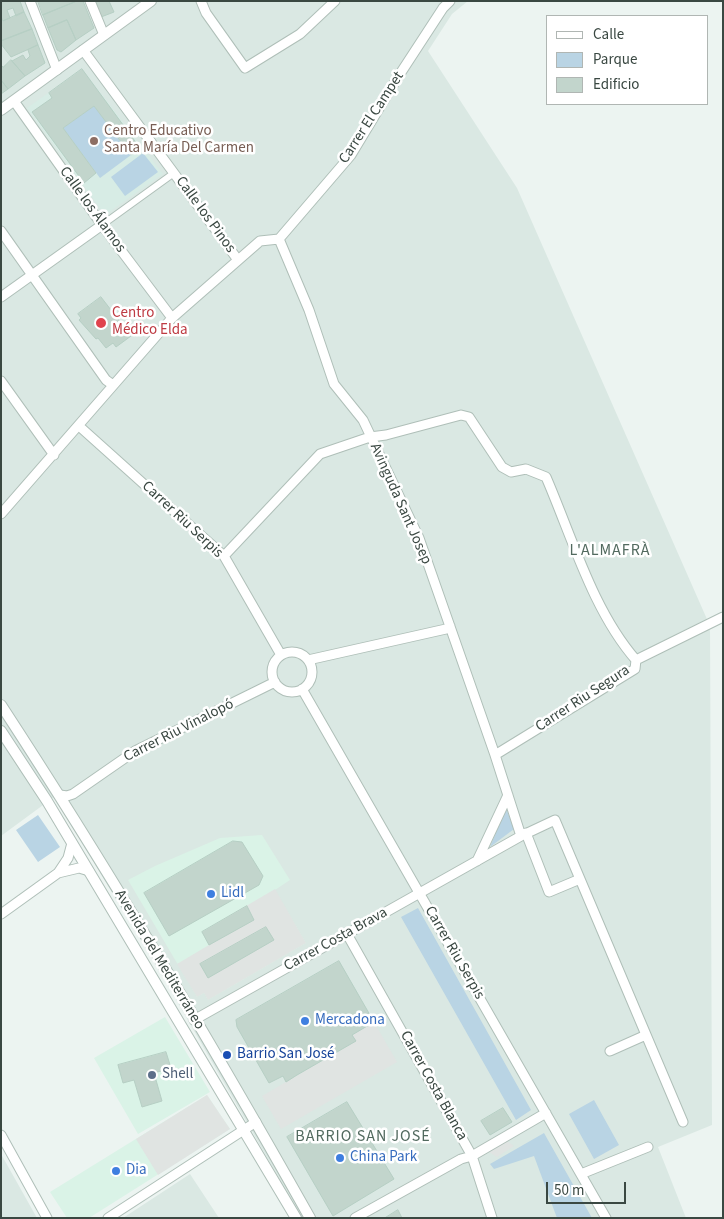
<!DOCTYPE html>
<html>
<head>
<meta charset="utf-8">
<style>
	body { margin:0 }
	#map { position:relative; width:724px; height:1219px; overflow:hidden; background:#ecf4f1; font-family:"Source Sans 3",sans-serif }
	canvas { display:block }
	.frame { position:absolute; inset:0; border:2px solid #3a4842; pointer-events:none }
	.legend { position:absolute; left:546px; top:15px; width:162px; height:90px; box-sizing:border-box; background:#fff; border:1px solid #b0b6b3; margin:0; padding:6px 9px; list-style:none; font-size:15px; color:#3a4842 }
	.legend li { display:flex; align-items:center; gap:10px; height:25px }
	.legend b { width:25px; border:1px solid #b0b6b3 }
	.scale { position:absolute; left:546px; top:1182px; width:80px; height:22px; box-sizing:border-box; border:2px solid #3a4842; border-top:0; padding-left:6px; font-size:15px; line-height:18px; white-space:nowrap; color:#3a4842; -webkit-text-stroke:4px #fff; paint-order:stroke }
</style>
</head>
<body>
<div id="map">
<canvas width="724" height="1219"></canvas>
<div class="frame"></div>
<ul class="legend">
<li><b style="height:6px;background:#fff"></b>Calle</li>
<li><b style="height:14px;background:#b9d4e4"></b>Parque</li>
<li><b style="height:14px;background:#c2d5cc"></b>Edificio</li>
</ul>
<div class="scale">50 m</div>
</div>
<script>
const c = document.querySelector('canvas').getContext('2d');
c.lineJoin = 'round';
function fill(path, color) { c.fillStyle = color; c.fill(path, 'evenodd'); }
function trace(path, color, width, dash) { c.strokeStyle = color; c.lineWidth = width; c.lineCap = dash ? 'butt' : 'round'; c.setLineDash(dash || []); c.stroke(path); }
function label(font, color, halo, rows, align = 'center') {
  c.font = font + ' "Source Sans 3",sans-serif'; c.lineWidth = 5; c.setLineDash([]); c.textBaseline = 'middle'; c.strokeStyle = halo; c.fillStyle = color; for (const [text, x, y, turn = 0] of rows) {
    c.save(); c.translate(x, y); c.rotate((+turn || 0) * Math.PI / 180); c.textAlign = isNaN(turn) ? turn : align; if (halo) c.strokeText(text, 0, 0); c.fillText(text, 0, 0); c.restore();
  }
}
const residential = new Path2D(`
	M1,1H468L452,14L428,51L517,188L710,626L712,1125L658,1147L686,1218H302L156,965L54,797L1,836Z
	M1,1154L37,1218H1Z
	M190,1174L219,1218H123Z`);
const commercial = new Path2D(`
	M262,835L290,880L275,890L306,943L208,1000L204,993L197,997L128,880L155,866L220,838Z
	M165,1017L210,1092L138,1134L94,1058Z
	M207,1095L230,1129L89,1218H67L50,1192Z`);
const education = new Path2D(`
	M82,69L163,174L105,215L27,108Z`);
const green = new Path2D(`
	M94,106L131,155L100,178L63,128Z
	M143,153L158,172L125,196L111,177Z
	M506,808L514,829L490,847Z
	M38,815L60,847L38,862L16,830Z
	M418,908L531,1110L516,1120L401,917Z
	M594,1100L619,1145L594,1159L569,1114Z
	M544,1133L592,1218H557L534,1156L494,1169L490,1164Z`);
const parking = new Path2D(`
	M275,889L306,943L208,1000L204,993L197,997L177,964L209,945L202,932Z
	M374,1022L397,1062L281,1129L262,1096L356,1041L352,1035Z
	M207,1095L230,1129L158,1175L136,1139Z
	M507,1141L514,1146L497,1157L489,1152Z`);
const building = new Path2D(`
	M1,1H20L24,12L16,16L13,8L7,10L10,18L3,21L1,16Z
	M38,1H77L43,15Z
	M77,1H83L94,28L76,40L67,20L48,28L43,15Z
	M95,1H109L114,12L101,17Z
	M24,12L32,29L1,41V22Z
	M67,20L76,40L61,52L57,50L48,28Z
	M32,29L38,45L11,57L1,44V41Z
	M38,45L45,63L25,76L12,61L23,55L26,60L30,56L28,50Z
	M11,60L25,76L8,89L1,80V65L3,67Z
	M82,69L140,148L131,155L94,106L63,128L96,173L84,183L32,112L52,98L49,93Z
	M1,80L8,89L1,94Z
	M101,297L131,336L116,347L113,343L106,348L98,338L96,339L79,320L81,318L78,314Z
	M233,841L242,842L263,876L259,885L169,936L144,893Z
	M247,906L254,920L209,945L202,932Z
	M266,927L274,940L208,978L200,964Z
	M339,961L374,1022L352,1035L356,1041L297,1075L286,1082L283,1076L269,1083L237,1027L236,1020Z
	M166,1052L171,1068L154,1073L162,1101L142,1107L134,1080L123,1083L118,1065Z
	M347,1102L394,1179L333,1216L287,1137Z
	M503,1108L512,1122L490,1135L481,1121Z
	M398,1210L402,1218H385Z`);
const pedestrian = new Path2D(`
	M102,225L174,173`);
const minor = new Path2D(`
	M30,1L57,70
	M90,1L104,35
	M201,1L206,13L245,68L300,34L335,1
	M83,50L238,260
	M14,101L102,225L172,318
	M1,231L106,380L113,385
	M279,239L309,310L334,384L363,420L419,538L495,755L521,836
	M1,297L102,225
	M1,381L54,455
	M79,426L224,556L281,655
	M1,514L172,318L260,241L279,239L351,155L398,77L443,8L450,1
	M224,556L320,454L370,437L386,435L461,415L469,417L502,467L511,472L526,469L546,477C572,537 593,611 636,660
	M272 672a20 20 0 1 1 40 0a20 20 0 1 1-40 0Z
	M308,660L446,629L450,626
	M636,660L723,617
	M302,689L606,1218
	M495,755L635,669L636,660
	M60,795L67,796L73,794L135,751L275,682
	M526,833L549,892L580,879
	M477,861L508,795
	M58,873L79,868L89,871
	M1,914L58,873L68,858L72,843
	M347,934L472,1156L492,1218
	M194,1020L521,836L555,820L683,1122
	M610,1051L646,1035
	M1,1135L47,1218
	M581,1174L648,1147
	M108,1218L256,1122
	M355,1218L461,1159L472,1156L546,1113`);
const tertiary = new Path2D(`
	M1,110L151,1
	M1,705C110,872 212,1044 310,1218
	M1,731L47,801L296,1218`);
const markers = [
	[94,141,5,"#8d6e63"],
	[101,323,6,"#e0444e"],
	[211,894,5,"#3f7fe0"],
	[305,1021,5,"#3f7fe0"],
	[227,1055,5,"#1a4fb4"],
	[152,1075,5,"#5c6f8a"],
	[340,1158,5,"#3f7fe0"],
	[116,1171,5,"#3f7fe0"]
];
const streetNames = [
	["Carrer El Campet",372,118,-57],
	["Calle los Álamos",92,210,54],
	["Calle los Pinos",205,215,54],
	["Avinguda Sant Josep",400,504,66],
	["Carrer Riu Serpis",182,520,43],
	["Carrer Riu Segura",583,699,-33],
	["Carrer Riu Vinalopó",179,731,-27],
	["Carrer Costa Brava",336,940,-29],
	["Carrer Riu Serpis",454,953,60],
	["Avenida del Mediterráneo",159,960,59],
	["Carrer Costa Blanca",433,1086,61]
];
const educationNames = [
	["Centro Educativo",104,132],
	["Santa María Del Carmen",104,149]
];
const healthNames = [
	["Centro",112,314],
	["Médico Elda",112,331]
];
const shopNames = [
	["Lidl",221,894],
	["Mercadona",315,1021],
	["China Park",350,1158],
	["Dia",126,1171]
];
const transitNames = [
	["Barrio San José",237,1055]
];
const serviceNames = [
	["Shell",162,1075]
];
const neighbourhoodNames = [
	["L'ALMAFRÀ",610,551],
	["BARRIO SAN JOSÉ",363,1137]
];
fill(residential, '#dae8e3');
fill(commercial, '#daf3e7');
fill(education, '#d7ece5');
fill(green, '#b9d4e4');
fill(parking, '#e0e4e2');
fill(building, '#c2d5cc');
trace(building, '#b6cfc4', 1);
trace(pedestrian, '#afbfb8', 8);
trace(minor, '#afbfb8', 11);
trace(tertiary, '#afbfb8', 12);
trace(pedestrian, '#fff', 6);
trace(minor, '#fff', 9);
trace(tertiary, '#fff', 10);
for (const [x, y, r, color] of markers) { const dot = new Path2D(); dot.arc(x, y, r, 0, 2 * Math.PI); c.fillStyle = color; c.fill(dot); trace(dot, '#fff', 2); }
label('15px', '#3a4842', '#fff', streetNames);
label('15px', '#785e54', '#fff', educationNames, 'left');
label('15px', '#be3a42', '#fff', healthNames, 'left');
label('15px', '#366cbe', '#fff', shopNames, 'left');
label('15px', '#164399', '#fff', transitNames, 'left');
label('15px', '#4e5e75', '#fff', serviceNames, 'left');
c.letterSpacing = '1px';
label('16px', '#526a5f', '#fff', neighbourhoodNames);
c.letterSpacing = '0px';
</script>
</body>
</html>
